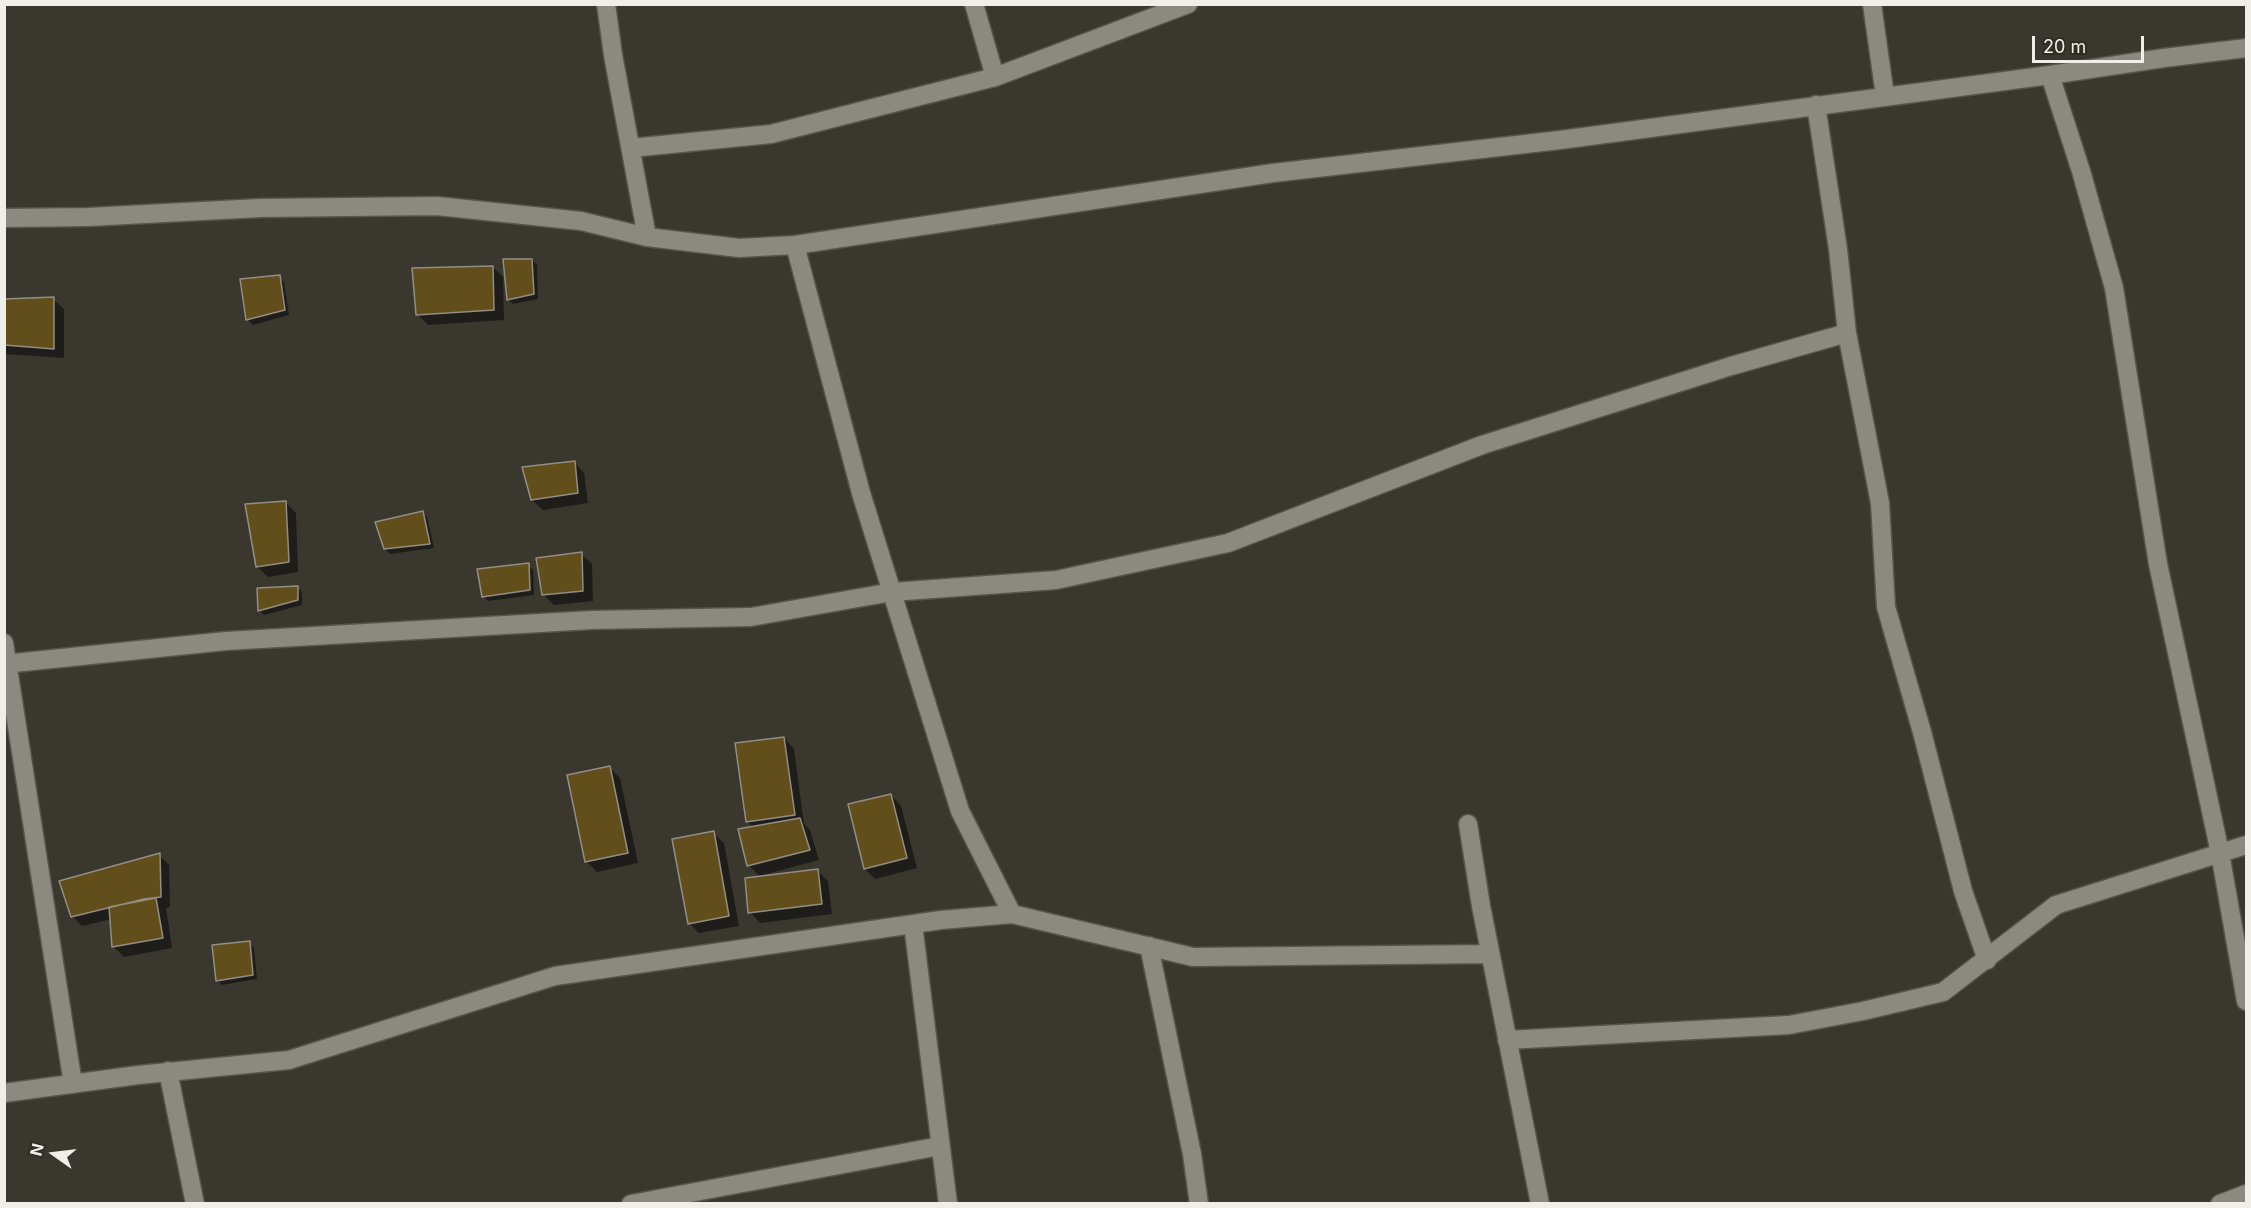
<!DOCTYPE html>
<html>
<head>
<meta charset="utf-8">
<style>
	body { margin:0 }
	#map { position:relative; width:2251px; height:1208px; overflow:hidden; background:#3a372f; font-family:Inter,sans-serif }
	canvas { display:block }
	.frame { position:absolute; inset:0; border:6px solid #f0eee9; pointer-events:none }
	.north { position:absolute; left:24px; top:1124px; width:60px; height:60px; -webkit-text-stroke:4px #302d25; paint-order:stroke; rotate:284deg; font-size:16px; font-weight:700; line-height:24px; text-align:center; color:#f0eee9 }
	.north::after { content:''; display:block; margin:auto; width:21px; height:27px; background:#f0eee9; clip-path:polygon(50% 0,100% 100%,50% 72%,0 100%) }
	.scale { position:absolute; left:2032px; top:36px; width:112px; height:27px; box-sizing:border-box; border:3px solid #f0eee9; border-top:0; padding-left:8px; font-size:18px; line-height:21px; white-space:nowrap; color:#f0eee9; -webkit-text-stroke:4px #302d25; paint-order:stroke }
</style>
</head>
<body>
<div id="map">
<canvas width="2251" height="1208"></canvas>
<div class="frame"></div>
<div class="north">N</div>
<div class="scale">20 m</div>
</div>
<script>
const c = document.querySelector('canvas').getContext('2d');
c.lineJoin = 'round';
function fill(path, color) { c.fillStyle = color; c.fill(path, 'evenodd'); }
function trace(path, color, width, dash) { c.strokeStyle = color; c.lineWidth = width; c.lineCap = dash ? 'butt' : 'round'; c.setLineDash(dash || []); c.stroke(path); }
const shadow = new Path2D(`
	M532,260L537,265L538,299L513,304L508,300Z
	M493,267L503,277L504,320L428,325L417,314Z
	M279,277L284,282L289,315L253,325L248,320L242,280Z
	M53,299L64,309V358L5,354L4,300Z
	M574,462L584,473L588,503L543,510L532,500Z
	M286,503L296,513L298,572L268,577L257,567Z
	M422,512L427,517L434,548L390,554L385,549Z
	M581,554L592,564L593,601L554,605L543,594Z
	M528,565L533,570L534,595L488,601L483,596Z
	M297,587L302,592V605L264,615L259,610Z
	M784,738L794,749L804,824L810,830L819,860L759,876L749,865L753,827L747,821Z
	M609,767L620,778L638,863L597,872L587,862Z
	M891,795L901,806L917,868L875,879L865,869Z
	M713,833L724,843L739,926L699,933L689,923Z
	M159,855L169,865L170,907L166,908L172,948L124,957L114,947L112,919L82,926L72,916ZM148,897L149,901L133,904V902Z
	M818,871L828,881L832,914L760,923L750,912Z
	M249,943L254,948L257,979L222,985L217,980Z`);
const building = new Path2D(`
	M503,259H532L534,294L507,300Z
	M493,266L494,310L416,315L412,268Z
	M280,275L285,310L246,320L240,279Z
	M54,297V349L4,345V299Z
	M575,461L578,493L531,500L522,467Z
	M286,501L289,562L256,567L245,504Z
	M423,511L430,544L384,549L375,522Z
	M582,552L583,591L542,595L536,558Z
	M529,563L530,590L482,597L477,569Z
	M298,586V600L258,611L257,588Z
	M784,737L795,815L746,822L735,743Z
	M610,766L628,853L585,862L567,775Z
	M891,794L907,858L864,869L848,804Z
	M800,818L810,850L747,866L738,829Z
	M714,831L729,916L688,924L672,839Z
	M160,853L161,897L144,899L71,917L59,881Z
	M818,869L822,904L748,913L745,878Z
	M156,898L163,938L112,947L109,907Z
	M250,941L253,975L216,981L212,945Z`);
const street = new Path2D(`
	M606,4L613,55L647,237
	M974,4L995,77
	M1872,4L1885,96
	M2050,75L2081,171L2114,288L2158,564L2220,853L2246,1001
	M1816,105L1838,249L1847,333L1880,503L1886,607L1922,732L1963,891L1987,960
	M631,148L771,134L995,77L1188,4
	M4,218L88,217L260,208L437,206L581,221L647,237L739,248L795,245L1273,173L1560,140L2050,75L2164,58L2246,48
	M795,245L861,493L960,811L1012,914L1193,957L1490,954
	M4,643L73,1084
	M4,664L226,641L592,620L751,617L892,592L1056,580L1228,543L1482,445L1731,366L1847,333
	M1468,824L1481,906L1540,1204
	M913,924L948,1204
	M1149,946L1192,1154L1199,1204
	M1507,1040L1789,1025L1863,1011L1943,992L2056,905L2246,845
	M168,1071L195,1204
	M4,1093L138,1075L289,1060L555,976L941,920L1012,914
	M631,1204L940,1146
	M2220,1204L2246,1194`);
fill(shadow, '#0007');
fill(building, '#624e1a');
trace(building, '#928e85', 1.5);
trace(street, '#57544e', 21);
trace(street, '#8c8980', 18);
</script>
</body>
</html>
